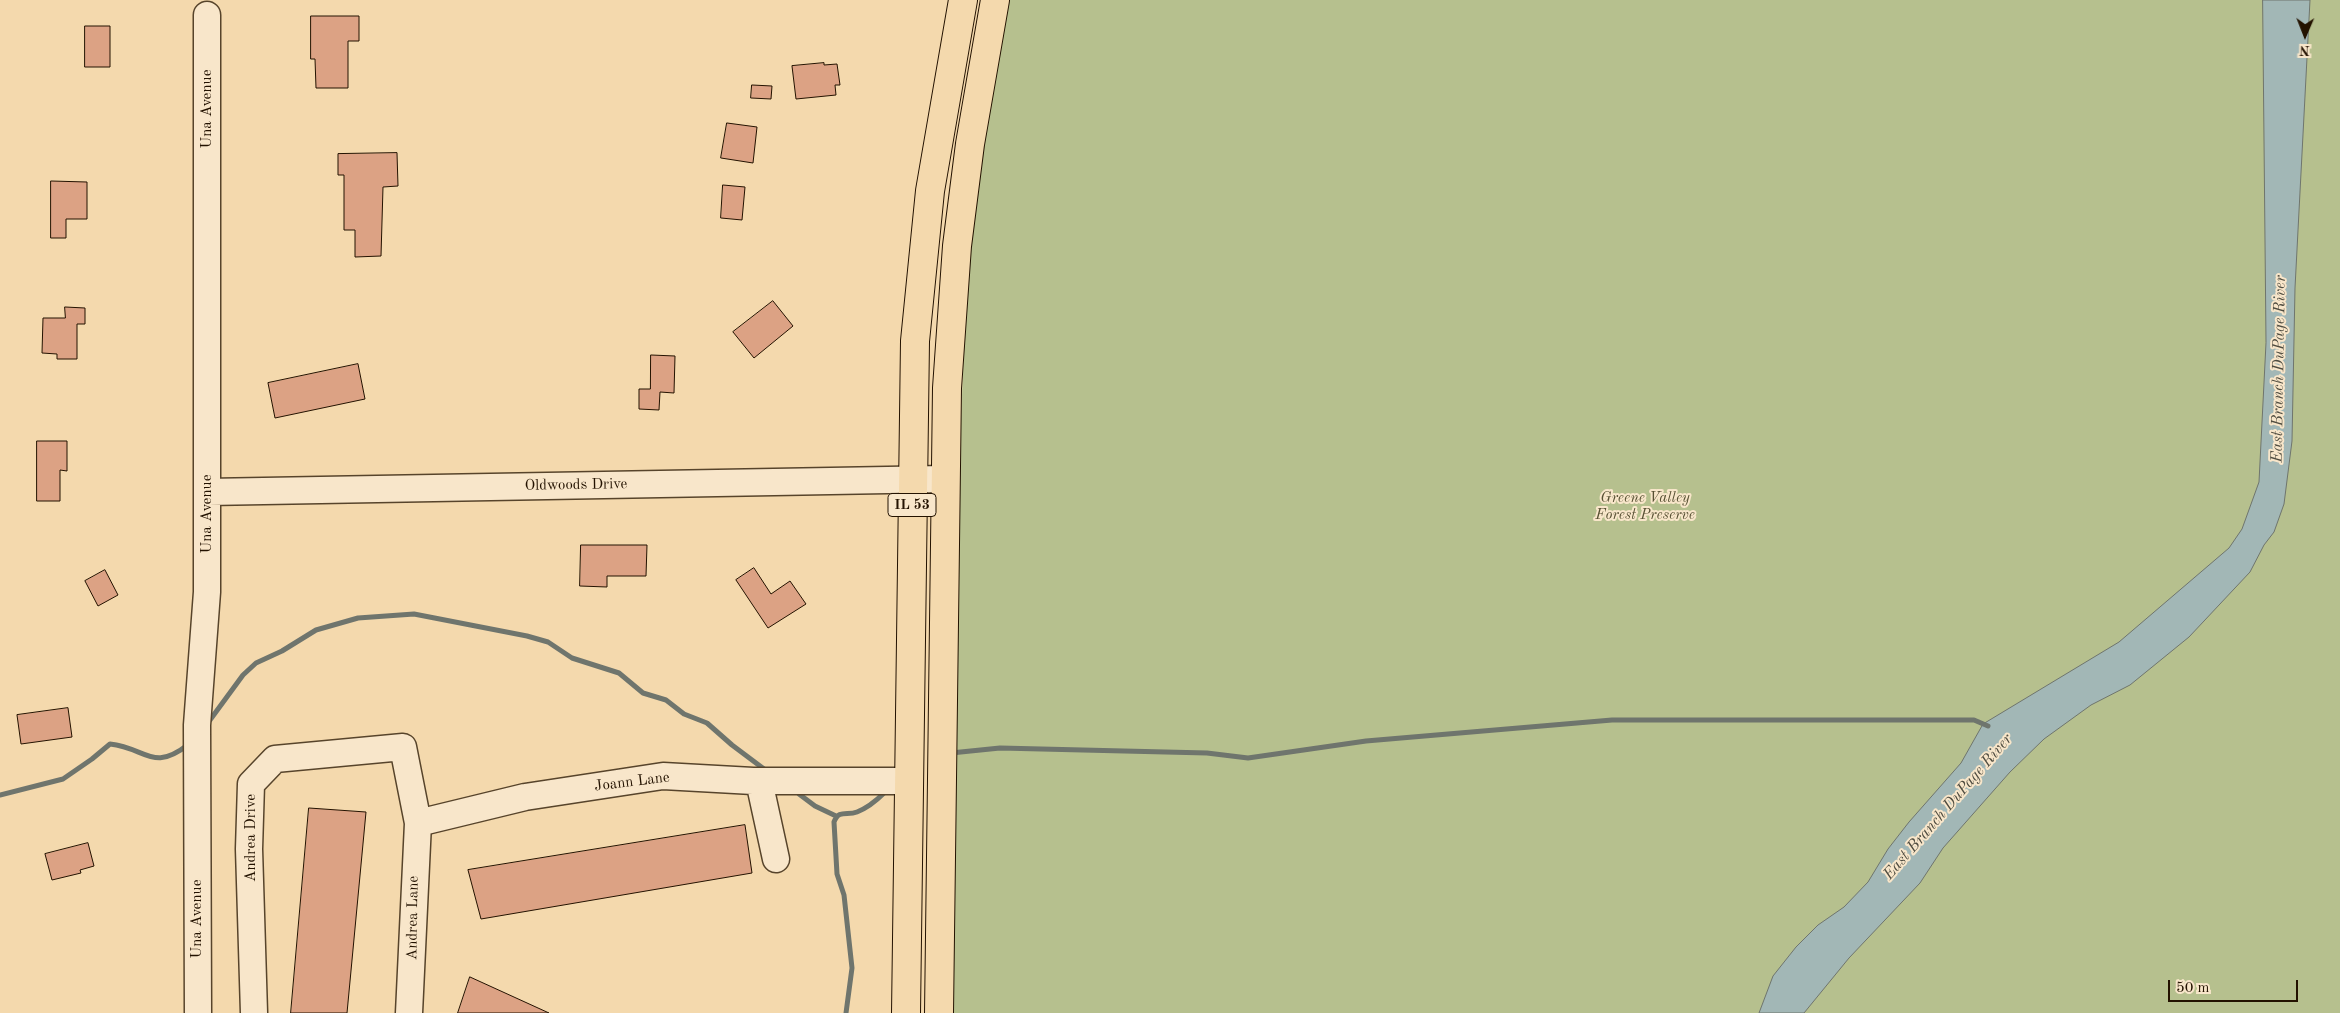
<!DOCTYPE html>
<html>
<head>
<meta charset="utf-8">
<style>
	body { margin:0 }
	#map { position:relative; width:2340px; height:1013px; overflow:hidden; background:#f4d9ad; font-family:"Old Standard TT",serif }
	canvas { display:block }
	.north { position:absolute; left:2280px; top:10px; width:50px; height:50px; -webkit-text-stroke:4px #f8e6ca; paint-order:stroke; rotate:181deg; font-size:14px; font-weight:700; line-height:20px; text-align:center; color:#231200 }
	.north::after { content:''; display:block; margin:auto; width:18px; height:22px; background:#231200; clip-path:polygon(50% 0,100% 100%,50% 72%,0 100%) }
	.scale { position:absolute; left:2168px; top:980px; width:130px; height:22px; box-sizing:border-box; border:2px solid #231200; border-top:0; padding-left:6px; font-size:15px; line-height:18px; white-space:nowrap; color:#231200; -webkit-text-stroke:4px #f8e6ca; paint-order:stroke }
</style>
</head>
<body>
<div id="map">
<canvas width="2340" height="1013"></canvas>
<div class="north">N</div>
<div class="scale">50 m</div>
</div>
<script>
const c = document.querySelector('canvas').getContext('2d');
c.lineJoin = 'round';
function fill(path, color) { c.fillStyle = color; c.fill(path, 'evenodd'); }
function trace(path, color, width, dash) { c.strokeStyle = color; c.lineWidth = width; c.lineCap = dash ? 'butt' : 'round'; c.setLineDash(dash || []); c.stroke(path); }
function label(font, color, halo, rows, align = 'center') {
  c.font = font + ' "Old Standard TT",serif'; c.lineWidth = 4; c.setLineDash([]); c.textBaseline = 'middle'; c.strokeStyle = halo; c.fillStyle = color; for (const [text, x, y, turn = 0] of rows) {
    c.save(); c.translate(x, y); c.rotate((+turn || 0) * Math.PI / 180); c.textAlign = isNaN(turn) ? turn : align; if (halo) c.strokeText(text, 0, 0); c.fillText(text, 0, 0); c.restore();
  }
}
const green = new Path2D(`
	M1007,0H2340V1013H950L958,493L965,322L980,140Z`);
const water = new Path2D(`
	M2263,0H2310L2295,288L2292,441L2284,504L2274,532L2264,545L2250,572L2189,637L2130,685L2091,705L2044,739L2010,772L1943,848L1920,883L1849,958L1804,1013H1759L1773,976L1796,947L1818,925L1844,907L1868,882L1888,849L1909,822L1961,763L1983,724L2119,642L2229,548L2242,529L2259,482L2266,343Z`);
const stream = new Path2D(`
	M210,720L243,675L256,663L282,651L316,630L358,618L414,614L527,636L548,642L572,658L619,673L643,693L666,700L684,714L707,723L732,745L768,772
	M951,753L1000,748L1207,753L1248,758L1366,741L1612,720H1974L1988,726
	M799,794L815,806L836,816
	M0,795L63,779L92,759L110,744C147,748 152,773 189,744
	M846,1013L852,968L844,895L837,874L834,822C839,809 847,816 857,812C867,808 877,800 884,793`);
const building = new Path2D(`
	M311,16H359V41H348V88H316L315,59H311Z
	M85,26H110V67H85Z
	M824,63V65L837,64L840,85H835L836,95L796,99L792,66Z
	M752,85L772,86L771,99L751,98Z
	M727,123L757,127L753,163L721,158Z
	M397,153L398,186L383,187L381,256L355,257V230H344V175H338V154Z
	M51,181L87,182V219H66V238H51Z
	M723,185L745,187L742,220L721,218Z
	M773,301L793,326L754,358L733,332Z
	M65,307L85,308V324H77V359H57V354L42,353L43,318H65Z
	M651,355L675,356L674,393L660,392L659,410L639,409V389H650Z
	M358,364L365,399L275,418L268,383Z
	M37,441H67V471L60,470V501H37Z
	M581,545H647L646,576H607V587L580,586Z
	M754,568L771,594L790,581L806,604L768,628L736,580Z
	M105,570L118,595L98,606L85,581Z
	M68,708L72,737L21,744L17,715Z
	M309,808L366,812L347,1013H291Z
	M745,825L752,873L481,919L468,870Z
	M88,843L94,866L80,870L81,873L52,880L45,854Z
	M470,977L549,1013H458Z`);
const minor = new Path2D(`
	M207,492L944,479
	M759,781L776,859
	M418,823L525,797L663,776L753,781H909
	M198,1013L197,725L207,592V15
	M254,1013L249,849L251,784L275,759L403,747L418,823L409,1013`);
const major = new Path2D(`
	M906,1013L915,341L930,191L963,0
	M939,1013L947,388L957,246L970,144L995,0`);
const shields = [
	[912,505,48]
];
const shieldNames = [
	["IL 53",912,505]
];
const streetNames = [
	["Una Avenue",207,109,-90],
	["Oldwoods Drive",576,485,-1],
	["Una Avenue",207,514,-90],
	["Joann Lane",632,782,-7],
	["Andrea Drive",251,838,-90],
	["Andrea Lane",413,918,-89],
	["Una Avenue",197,919,-90]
];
const parkNames = [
	["Greene Valley",1645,498],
	["Forest Preserve",1645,515]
];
const waterNames = [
	["East Branch DuPage River",2279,369,-89],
	["East Branch DuPage River",1948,807,-49]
];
fill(green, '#b6c08e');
fill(water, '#a2b7b6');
trace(water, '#6f756d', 1);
trace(stream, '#6f756d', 5);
fill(building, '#dca284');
trace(building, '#231200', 1);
trace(minor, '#57442b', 29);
trace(major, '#231200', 30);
trace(minor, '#f8e6ca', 26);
trace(major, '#f4d9ad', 28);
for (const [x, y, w] of shields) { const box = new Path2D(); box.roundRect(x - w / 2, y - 11.5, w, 23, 4); c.fillStyle = '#f8e6ca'; c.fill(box); trace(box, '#231200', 1); }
label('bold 14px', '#231200', null, shieldNames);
label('15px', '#231200', '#f8e6ca', streetNames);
label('italic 15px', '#564f32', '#f8e6ca', parkNames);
label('italic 16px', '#4f4c40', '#f8e6ca', waterNames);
</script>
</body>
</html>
